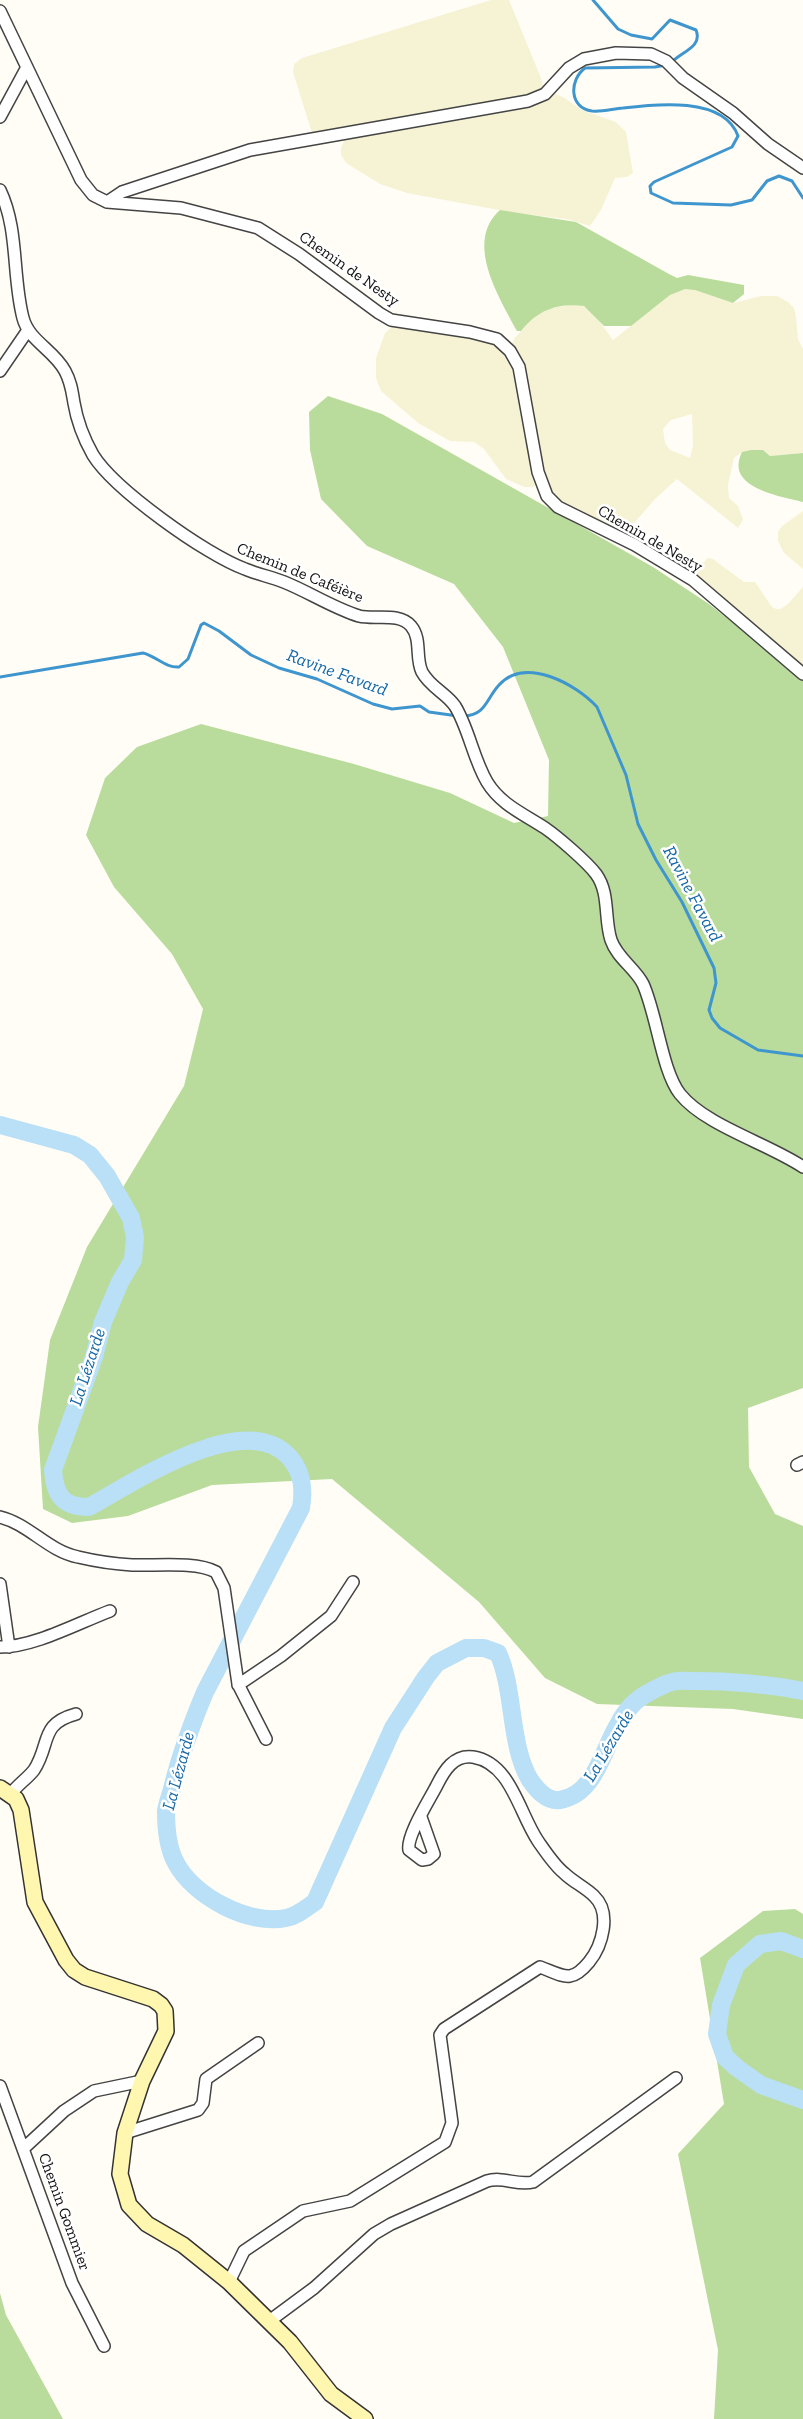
<!DOCTYPE html>
<html>
<head>
<meta charset="utf-8">
<style>
	body { margin:0 }
	canvas { display:block; background:#fffdf5 }
</style>
</head>
<body>
<canvas width="803" height="2419"></canvas>
<script>
const c = document.querySelector('canvas').getContext('2d');
c.lineJoin = 'round';
function fill(path, color) { c.fillStyle = color; c.fill(path, 'evenodd'); }
function trace(path, color, width, dash) { c.strokeStyle = color; c.lineWidth = width; c.lineCap = dash ? 'butt' : 'round'; c.setLineDash(dash || []); c.stroke(path); }
function label(font, color, halo, rows, align = 'center') {
  c.font = font + ' "Zilla Slab",serif'; c.lineWidth = 5; c.setLineDash([]); c.textBaseline = 'middle'; c.strokeStyle = halo; c.fillStyle = color; for (const [text, x, y, turn = 0] of rows) {
    c.save(); c.translate(x, y); c.rotate((+turn || 0) * Math.PI / 180); c.textAlign = isNaN(turn) ? turn : align; if (halo) c.strokeText(text, 0, 0); c.fillText(text, 0, 0); c.restore();
  }
}
const farmland = new Path2D(`
	M491,0H509L541,78L545,94L553,93L563,97L582,110L616,122L626,132L633,173L627,177L615,178L601,210L590,226L567,219L515,213L407,193L380,184L346,163L341,155V148L348,132L314,137L312,133L293,72L294,64L302,58Z
	M685,288L695,290L733,303L761,296H777L788,302L794,308L796,317L798,339L803,349V453L770,456L763,450L742,452L734,458L728,485L729,498L738,506L743,520L738,528L677,479L655,499L621,538L558,507L542,483L533,487H524L506,479L484,449L474,442L450,441L418,423L381,391L376,378V358L385,333L398,321L495,339L510,351L514,339L527,324L543,310L573,304L584,306L594,314L613,340L670,295ZM692,414L693,445L690,458L670,450L665,443L663,429L671,420Z
	M803,511V569L784,553L778,541V532L782,526Z
	M708,558L713,559L744,582H755L772,607L776,609H780L788,604L803,587V667L695,573V570Z`);
const forest = new Path2D(`
	M500,210L576,222L669,274L677,278L688,275L744,285V294L733,303L695,290L685,289L670,295L631,326H604L584,306C557,303 538,310 521,331H517C499,297 464,242 500,210Z
	M328,396L382,414L653,567L709,604L803,678V1388L748,1408L749,1467L775,1514L803,1526V1719L733,1709L597,1704L545,1678L479,1602L332,1479L212,1485L128,1516L72,1523L43,1509L38,1427L50,1340L87,1247L184,1086L203,1009L172,954L114,887L86,835L105,778L137,747L201,724L354,764L450,793L514,823L548,816L549,760L503,647L454,584L367,546L321,499L310,450L309,412Z
	M751,450H763L770,456L803,453V502C780,496 724,488 742,452Z
	M795,1909L803,1914V2419H714L718,2350L678,2154L724,2104L700,1958L763,1911Z
	M0,2293L6,2315L63,2419H0Z`);
const stream = new Path2D(`
	M593,0L618,29L631,35L652,39L670,20L696,30C703,47 681,52 672,62
	M666,65L655,67L585,68C569,80 569,108 592,111C602,112 612,109 623,108C655,104 724,96 738,136L732,147L654,182L650,186L651,193L673,203L731,205L752,200L767,181L779,176L792,181L803,198
	M0,677L143,653C156,656 165,668 179,667L188,659L201,625L204,623L219,631L251,655L279,668L317,679L373,704L392,709L420,706L429,712L458,716
	M464,716C486,715 486,699 499,685C525,656 576,684 597,707L626,775L638,824L656,860L682,902L714,968L716,983L709,1010L712,1018L720,1028L758,1050L803,1056`);
const river = new Path2D(`
	M0,1125L74,1145L90,1155L107,1176L131,1218L135,1237L133,1260L120,1282L103,1322L94,1357L53,1470C55,1495 62,1507 89,1507C134,1482 246,1407 290,1458C303,1473 304,1490 301,1508L205,1692C192,1723 181,1753 173,1785C171,1794 167,1803 166,1811C166,1827 168,1849 176,1863C193,1896 249,1926 286,1918C297,1916 306,1908 315,1902L393,1728L426,1677L437,1663L466,1648H484L498,1653C515,1690 509,1745 530,1780C537,1790 547,1802 560,1800C596,1794 602,1750 619,1723C625,1711 636,1699 648,1693C655,1689 664,1684 672,1682C678,1680 687,1681 694,1681C731,1681 767,1684 803,1691
	M803,1949L781,1941L760,1944L736,1965L721,2005L717,2034L725,2057L737,2068L761,2085L803,2100`);
const minor = new Path2D(`
	M0,11L81,180L93,195L107,202L181,208L258,228L299,254L379,313L391,320L470,332L497,339L510,351L519,367L538,472L547,496L558,507L635,545L693,580L803,674
	M0,117L27,67
	M0,190C19,230 12,276 23,318C29,341 54,350 65,371C71,382 72,391 74,403C77,421 84,439 93,455C114,489 206,555 245,569C257,574 271,577 284,582C309,592 333,608 359,616C375,620 399,612 411,626C422,639 415,658 422,672C430,687 446,693 455,706C469,729 473,758 487,782C501,805 524,814 545,828C558,837 587,862 596,874C610,893 604,919 611,940C617,958 635,968 643,984C657,1015 662,1071 680,1094C706,1126 767,1143 803,1167
	M107,202L122,192L250,150L528,101L545,94L569,68L584,59L616,53L651,54L666,61L683,78L733,113L768,144L803,168
	M0,371L28,330
	M797,1465L803,1462
	M0,1517C29,1524 48,1551 78,1557C95,1561 114,1564 132,1565C155,1566 196,1561 216,1572L224,1588L238,1684L266,1739
	M0,1584L9,1647
	M0,1647C34,1647 78,1623 110,1611
	M238,1685L281,1656L331,1616L353,1582
	M10,1795C17,1785 27,1779 34,1770C51,1744 39,1724 76,1714
	M0,2086L72,2283L104,2346
	M125,2133L198,2110L203,2103L206,2079L258,2043
	M24,2148L64,2111L94,2091L142,2081
	M229,2282L244,2251L303,2211L350,2201L445,2142L452,2123L440,2035L444,2029L540,1967C564,1976 571,1984 589,1962C602,1946 612,1913 594,1896C585,1887 573,1882 564,1873C554,1865 545,1851 538,1841C519,1813 511,1763 473,1757C454,1754 444,1771 437,1785C430,1799 406,1836 409,1850L422,1860L428,1859L434,1854L421,1817
	M268,2322L314,2288L374,2234L391,2224L487,2181C503,2176 517,2186 533,2182L676,2078`);
const secondary = new Path2D(`
	M0,1788L16,1799L21,1810L35,1902L66,1960L74,1970L85,1977L153,1999L161,2005L165,2011L166,2031L142,2081L125,2133L120,2174L129,2205L147,2224L183,2245L229,2282L290,2342L331,2394L365,2419`);
const streetNames = [
	["Chemin de Nesty",349,269,35],
	["Chemin de Nesty",650,539,30],
	["Chemin de Caféière",300,573,22],
	["Chemin Gommier",64,2212,70]
];
const waterNames = [
	["Ravine Favard",337,673,20],
	["Ravine Favard",692,894,62],
	["La Lézarde",88,1367,-72],
	["La Lézarde",609,1746,-59],
	["La Lézarde",179,1771,-75]
];
fill(farmland, '#f6f3d4');
fill(forest, '#b9dc9c');
trace(stream, '#3f96cf', 3);
trace(river, '#b9e0f7', 18);
trace(minor, '#444', 14);
trace(secondary, '#333', 18);
trace(minor, '#fff', 11);
trace(secondary, '#fff6b0', 15);
label('16px', '#111', '#fff', streetNames);
label('italic 18px', '#1768a6', '#fff', waterNames);
</script>
</body>
</html>
